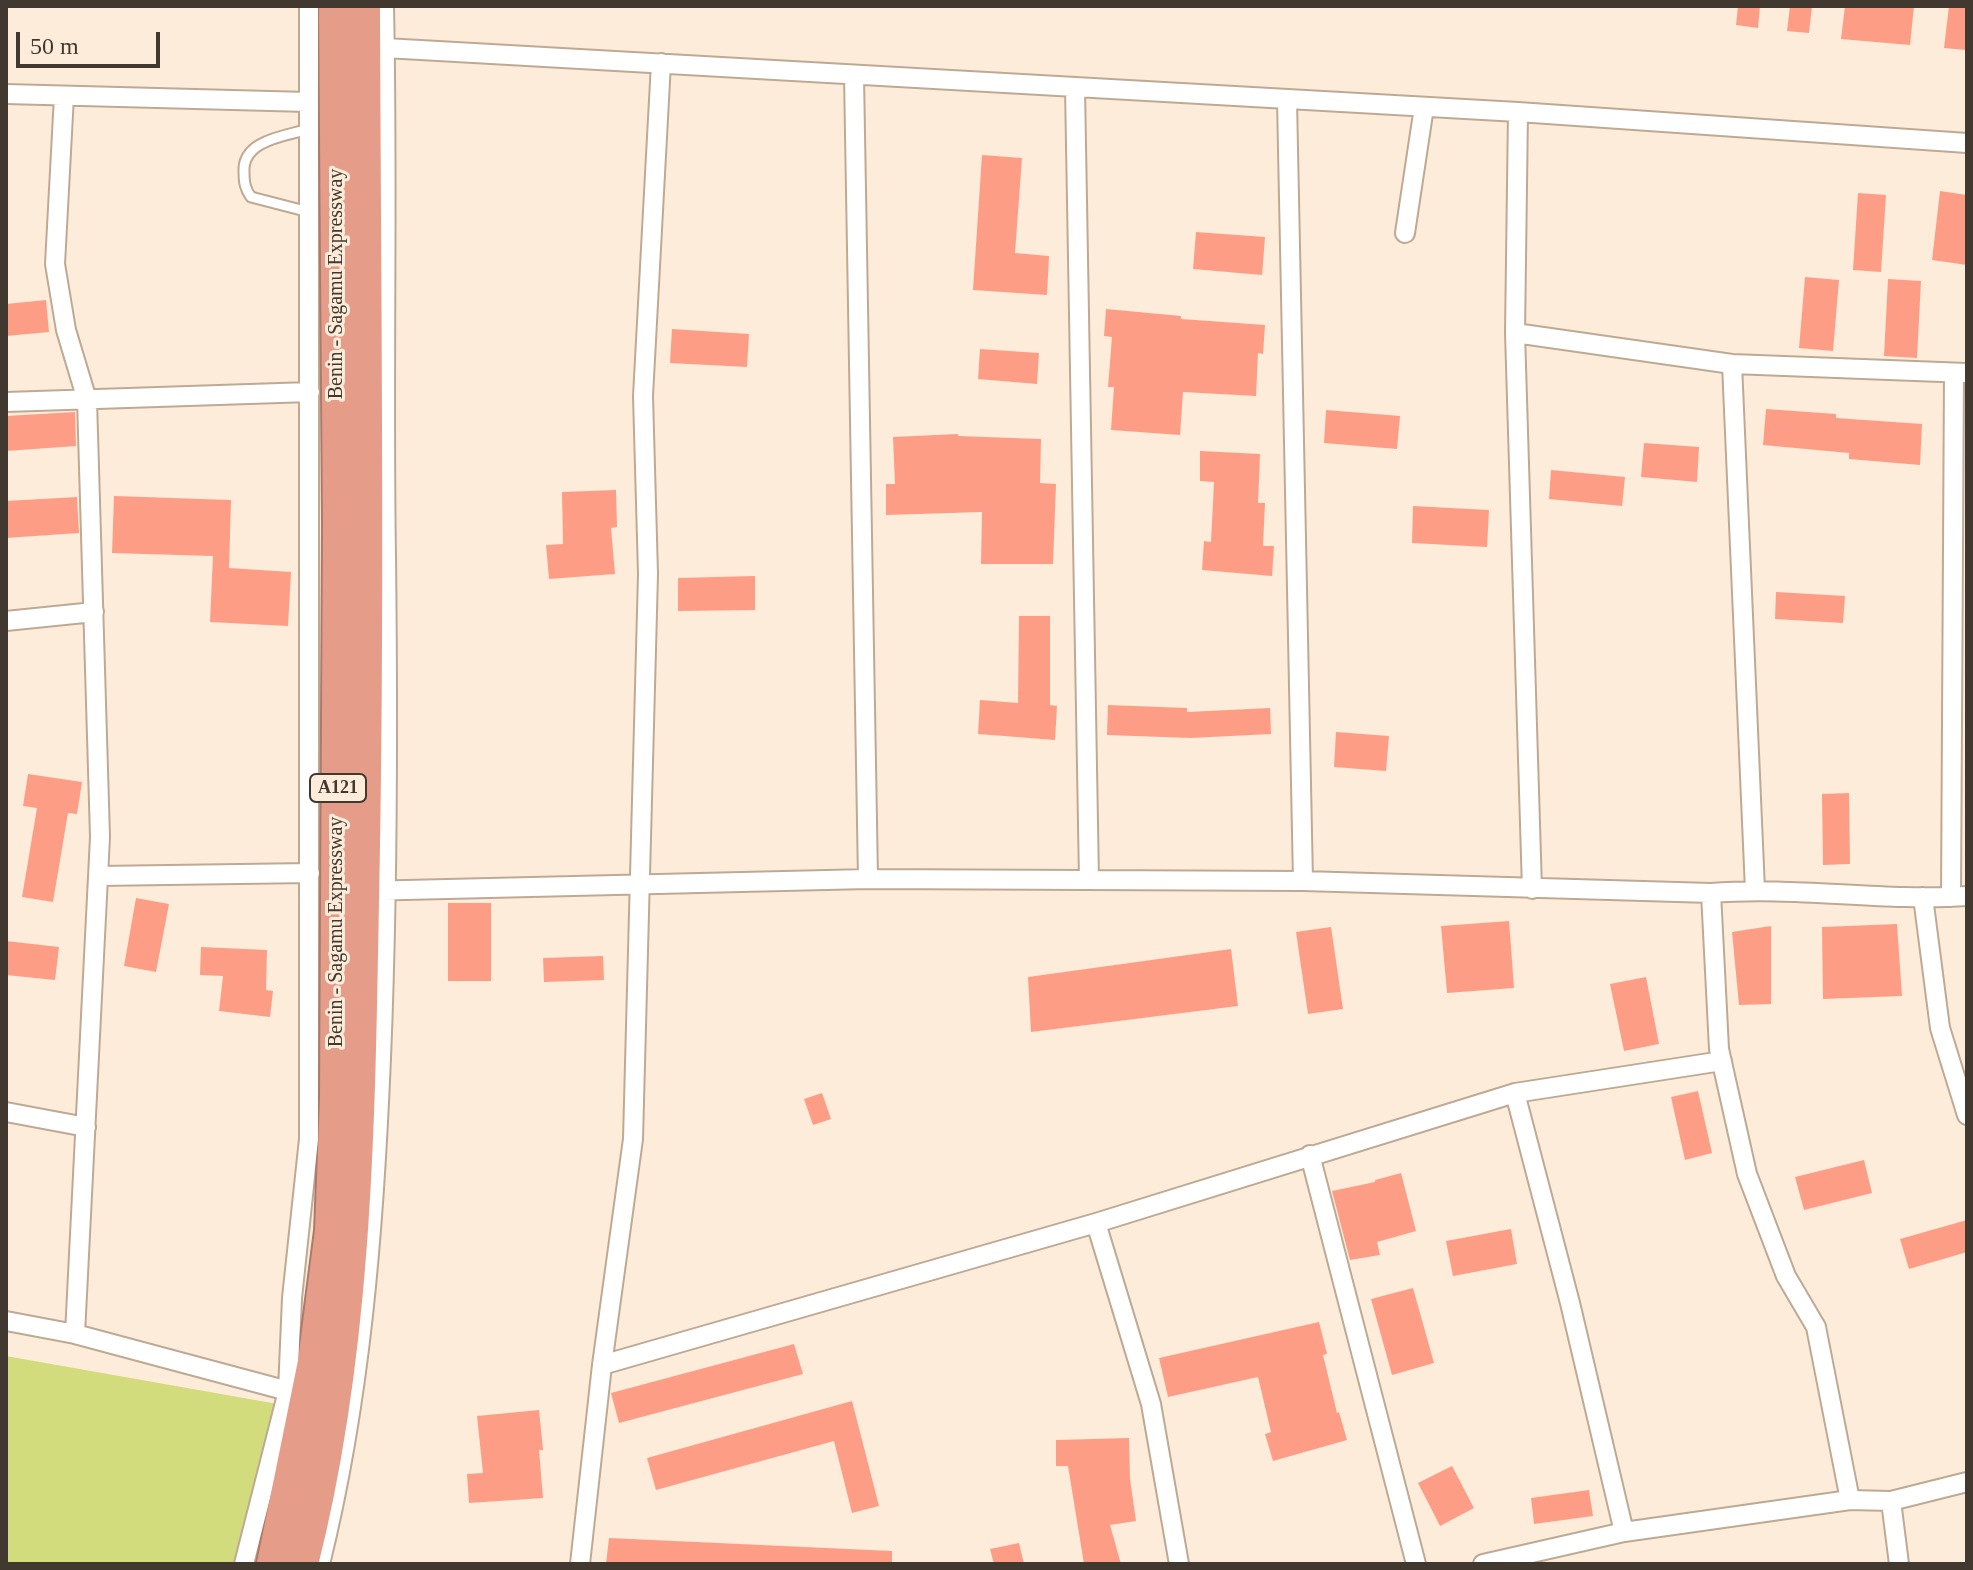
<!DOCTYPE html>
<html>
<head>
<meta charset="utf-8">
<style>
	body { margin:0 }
	#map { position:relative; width:1973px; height:1570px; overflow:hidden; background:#feecda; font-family:"Times New Roman",serif }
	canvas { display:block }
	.frame { position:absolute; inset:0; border:8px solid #41382f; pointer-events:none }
	.scale { position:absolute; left:16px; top:32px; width:144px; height:36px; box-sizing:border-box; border:4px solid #41382f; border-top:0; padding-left:10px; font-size:24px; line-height:28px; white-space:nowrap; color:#41382f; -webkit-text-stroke:6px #feecda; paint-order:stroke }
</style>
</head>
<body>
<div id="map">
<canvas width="1973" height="1570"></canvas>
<div class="frame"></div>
<div class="scale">50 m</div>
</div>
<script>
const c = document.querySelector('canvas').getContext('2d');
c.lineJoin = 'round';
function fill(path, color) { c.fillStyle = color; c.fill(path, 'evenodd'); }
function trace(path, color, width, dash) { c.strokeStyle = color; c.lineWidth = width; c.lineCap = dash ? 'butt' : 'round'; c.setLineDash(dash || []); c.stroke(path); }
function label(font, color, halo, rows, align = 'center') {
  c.font = font + ' "Times New Roman",serif'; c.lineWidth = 6; c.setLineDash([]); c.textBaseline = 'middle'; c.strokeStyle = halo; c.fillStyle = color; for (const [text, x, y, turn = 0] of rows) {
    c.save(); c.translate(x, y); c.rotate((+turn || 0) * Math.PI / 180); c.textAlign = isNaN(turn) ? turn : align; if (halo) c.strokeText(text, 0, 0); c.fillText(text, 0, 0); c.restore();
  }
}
const green = new Path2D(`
	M6,1356L289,1406L259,1564H6Z`);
const building = new Path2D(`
	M1738,6H1760L1758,28L1736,25Z
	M1790,6H1812L1809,33L1787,31Z
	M1845,6H1914L1910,45L1841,39Z
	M1949,6H1967L1966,50L1944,48Z
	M982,155L1022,158L1015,253L1049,256L1047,295L973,290Z
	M1940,191L1967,195V265L1932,260Z
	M1858,193L1886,195L1881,272L1853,270Z
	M1196,232L1265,237L1262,275L1193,269Z
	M1805,277L1839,280L1833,351L1799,348Z
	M1888,279L1921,281L1917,358L1884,356Z
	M46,300L49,332L6,336V304Z
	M1106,309L1181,316V319L1265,325L1263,354L1258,353L1256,396L1183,392L1180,435L1111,430L1114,387H1108L1112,337L1104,336Z
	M672,329L749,334L747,367L670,363Z
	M980,349L1039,353L1037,384L978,379Z
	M1766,409L1836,414V418L1922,424L1920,465L1849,459V453L1763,445Z
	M1326,410L1400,416L1397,449L1324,443Z
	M75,412L76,446L6,451V416Z
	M958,434V436L1041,439L1040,483L1056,484L1053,564H981L982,512L886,515V484H895L893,437Z
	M1644,443L1699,447L1697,482L1641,477Z
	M1200,451L1260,454L1258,503H1265L1263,546H1274L1272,576L1202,570L1204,541L1211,542L1214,482L1200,481Z
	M1551,470L1625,477L1622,506L1549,499Z
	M616,490L617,527L611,528L615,574L549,579L546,545L563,544L562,492Z
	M114,496L231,500L229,568L291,572L288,626L210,622L213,556L112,553Z
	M77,497L79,533L6,538V501Z
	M1413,506L1489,510L1487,547L1412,543Z
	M755,576V610L678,611V578Z
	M1776,592L1845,596L1843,623L1775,619Z
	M1019,616H1050V705L1057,706L1055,740L978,734L980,700L1018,703Z
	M1108,705L1187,708V712L1270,708L1271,734L1191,738L1107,735Z
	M1336,732L1389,736L1386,771L1334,767Z
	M28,774L82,782L77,814L68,813L53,902L22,897L37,808L23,806Z
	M1849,793L1850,864L1823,865L1822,794Z
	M136,898L169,904L156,972L124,966Z
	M448,903H491V981H448Z
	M1509,921L1514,988L1447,993L1441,926Z
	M1897,924L1902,996L1823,999L1822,927Z
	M1771,926V1004L1739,1005L1732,932Z
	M1331,927L1343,1009L1308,1014L1296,932Z
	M6,941L59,947L55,980L6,975Z
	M201,947L267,950L266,990L273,991L270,1017L219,1011L223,976L200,975Z
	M1231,949L1238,1006L1031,1032L1028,977Z
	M603,956L604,980L544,982L543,958Z
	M1646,977L1659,1044L1624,1051L1610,984Z
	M1698,1091L1712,1153L1685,1160L1671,1097Z
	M822,1093L831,1119L813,1125L804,1099Z
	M1864,1160L1872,1193L1804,1210L1795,1177Z
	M1401,1173L1416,1231L1377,1242L1380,1255L1350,1260L1332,1191L1375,1182V1180Z
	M1967,1220V1252L1909,1269L1900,1239Z
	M1511,1229L1517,1264L1453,1276L1446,1241Z
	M1413,1288L1434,1363L1392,1375L1371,1299Z
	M1319,1322L1327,1354L1323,1355L1337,1413L1339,1412L1347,1440L1273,1461L1265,1434L1271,1432L1258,1377L1168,1397L1159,1358Z
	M794,1344L803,1374L619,1423L611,1393Z
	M852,1401L879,1506L852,1513L834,1441L656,1490L647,1458Z
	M539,1410L543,1450H539L543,1498L469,1503L467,1474L483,1473L477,1416Z
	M1129,1438L1130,1479L1136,1521L1110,1525L1121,1564H1084L1068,1466H1056V1440Z
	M1452,1466L1474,1508L1440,1526L1418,1483Z
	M1589,1490L1593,1516L1534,1524L1531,1498Z
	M609,1538L892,1551V1564H606Z
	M1019,1543L1024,1564H994L990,1549Z`);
const lane = new Path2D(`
	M309,129C286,136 242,140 244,172C244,182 245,189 251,197L309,212`);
const street = new Path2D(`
	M385,48L1518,112L1967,143
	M854,76L868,879
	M1075,88L1089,880
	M6,94L308,102
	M64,96L55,264L66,330L87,400L100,837L75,1334
	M1287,100L1303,881
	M1518,112L1515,333L1532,889
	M1405,233L1424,107
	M1515,333L1732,364L1967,373
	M1732,364L1755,890
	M6,402L310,392
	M6,621L94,612
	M98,876L310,873
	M363,891L868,879L1303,881L1711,893C1796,886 1882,902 1967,896
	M1711,893L1719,1049L1747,1174L1786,1276L1816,1327L1850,1500
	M1923,897L1940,1028L1967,1115
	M1951,897L1954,373
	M1515,1093L1570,1303L1624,1532
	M6,1112L86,1127
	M1310,1155L1416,1564
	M1096,1223L1151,1404L1179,1564
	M6,1321L75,1334L288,1391
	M602,1365L1096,1223L1515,1093L1722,1061
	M1891,1501L1899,1564
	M244,1564L288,1391L292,1298L309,1139V6
	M320,1564C361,1399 374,1228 381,1058C388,890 388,723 386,556C383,372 388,189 384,6
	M580,1564L602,1365L633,1139L648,574L643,396L661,63
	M1483,1564L1624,1532L1850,1500L1891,1501L1967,1482`);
const highway = new Path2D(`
	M273,1564L314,1362L331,1231L336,1098L339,525L335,6
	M302,1564C357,1348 359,1122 363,901C369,603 365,304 364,6`);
const shields = [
	[338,788,56]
];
const shieldNames = [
	["A121",338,788]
];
const streetNames = [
	["Benin - Sagamu Expressway",337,284,-90],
	["Benin - Sagamu Expressway",337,932,-90]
];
fill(green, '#d3dc7c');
fill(building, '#fe9d85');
trace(lane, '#bea994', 13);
trace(street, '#bea994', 22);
trace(highway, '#ac7a6a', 36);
trace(lane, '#fff', 9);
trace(street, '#fff', 18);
trace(highway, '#e59d8a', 32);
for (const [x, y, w] of shields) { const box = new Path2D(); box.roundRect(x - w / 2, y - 14, w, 28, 6); c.fillStyle = '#feecda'; c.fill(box); trace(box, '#41382f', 2); }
label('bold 18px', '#41382f', null, shieldNames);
label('20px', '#41382f', '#feecda', streetNames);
</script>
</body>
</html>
